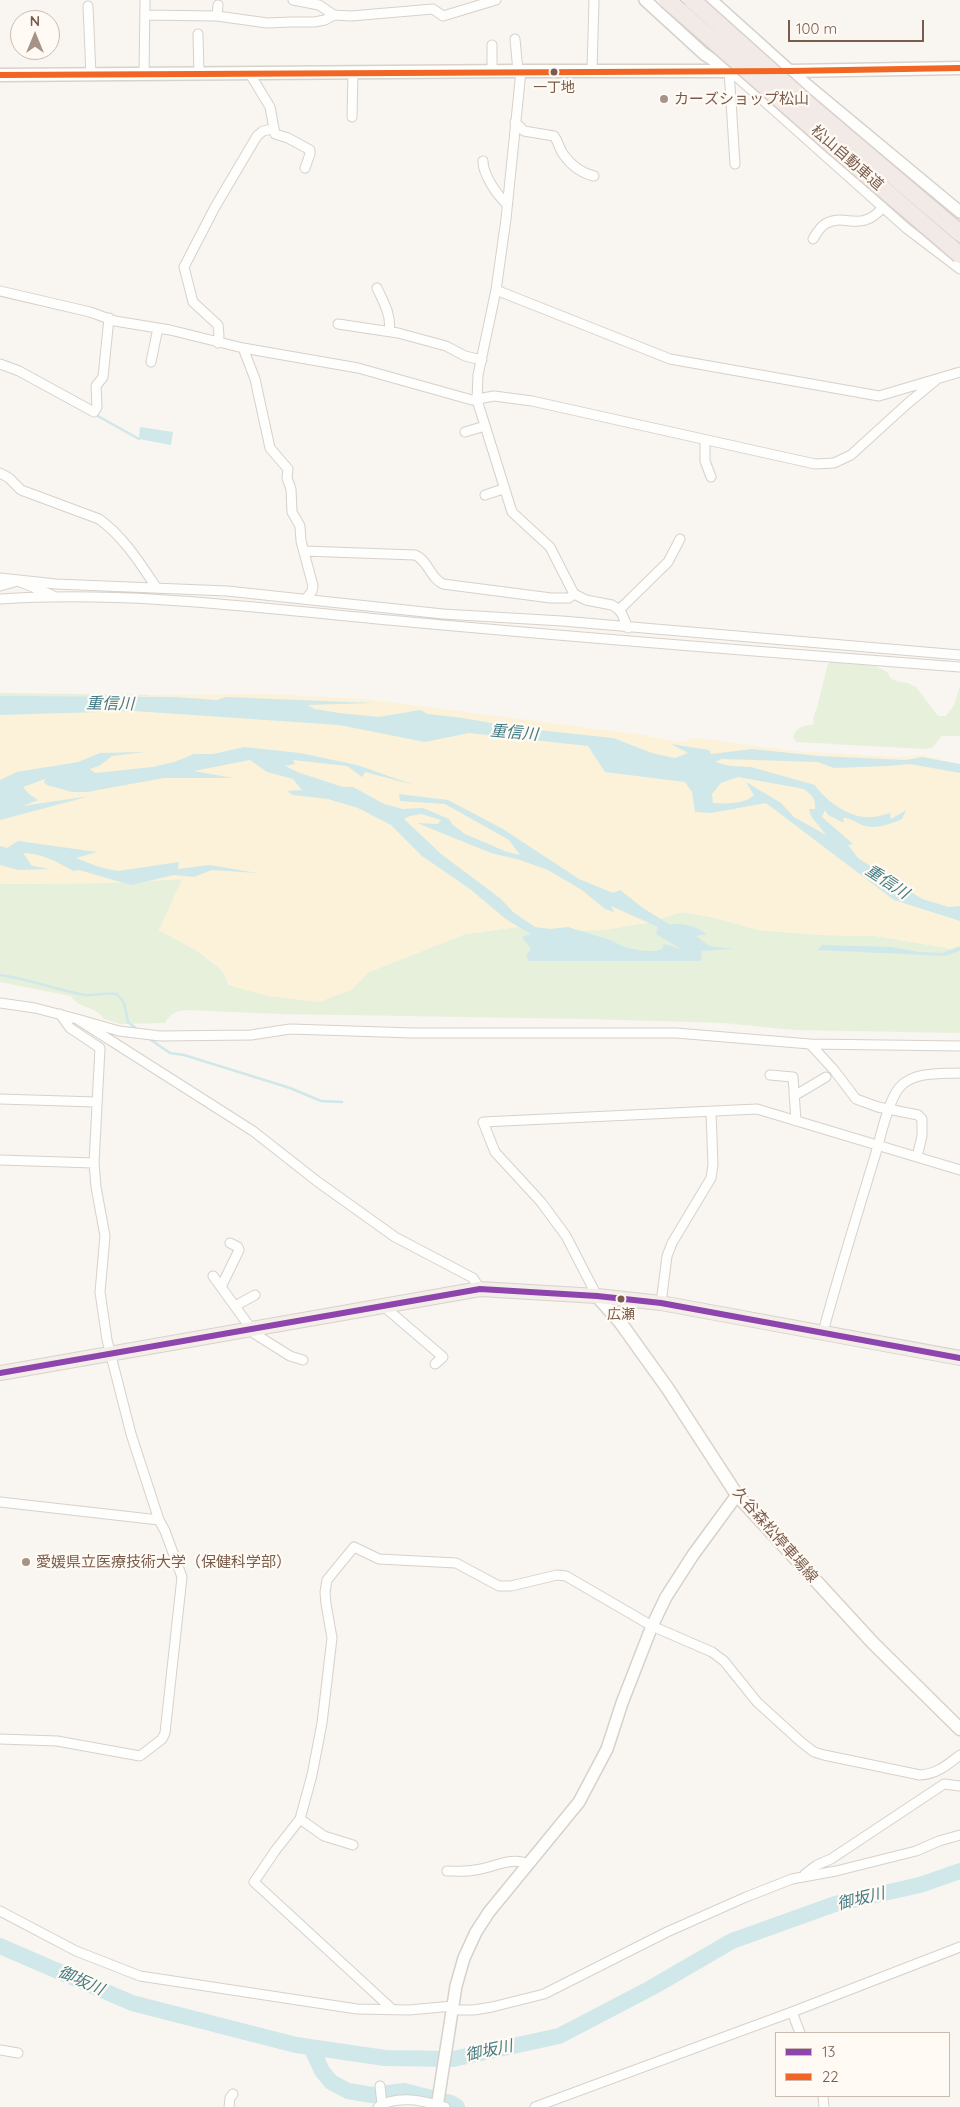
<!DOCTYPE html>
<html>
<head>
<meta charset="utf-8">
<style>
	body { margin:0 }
	#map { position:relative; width:960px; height:2107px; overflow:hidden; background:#f9f5f0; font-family:Quicksand,sans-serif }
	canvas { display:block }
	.legend { position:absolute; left:775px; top:2032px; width:175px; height:65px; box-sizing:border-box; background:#fffaf3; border:1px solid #cabbb1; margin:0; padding:6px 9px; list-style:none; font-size:15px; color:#7a5c4d }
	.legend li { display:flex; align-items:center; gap:10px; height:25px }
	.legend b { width:25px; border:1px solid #cabbb1 }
	.north { position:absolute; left:10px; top:10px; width:50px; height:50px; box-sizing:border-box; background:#fffaf3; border:1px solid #cabbb1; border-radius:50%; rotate:0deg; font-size:14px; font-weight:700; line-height:20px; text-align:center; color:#7a5c4d }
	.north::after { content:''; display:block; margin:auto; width:18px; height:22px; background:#a69286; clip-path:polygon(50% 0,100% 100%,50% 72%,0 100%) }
	.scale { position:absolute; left:788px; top:20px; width:136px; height:22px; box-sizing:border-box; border:2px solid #7a5c4d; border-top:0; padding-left:6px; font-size:15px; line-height:18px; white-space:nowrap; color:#7a5c4d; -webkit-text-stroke:4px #fffaf3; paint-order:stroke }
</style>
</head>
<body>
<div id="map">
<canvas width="960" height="2107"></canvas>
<ul class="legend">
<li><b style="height:6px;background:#8e44ad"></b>13</li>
<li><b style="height:6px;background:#f26522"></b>22</li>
</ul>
<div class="north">N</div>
<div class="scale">100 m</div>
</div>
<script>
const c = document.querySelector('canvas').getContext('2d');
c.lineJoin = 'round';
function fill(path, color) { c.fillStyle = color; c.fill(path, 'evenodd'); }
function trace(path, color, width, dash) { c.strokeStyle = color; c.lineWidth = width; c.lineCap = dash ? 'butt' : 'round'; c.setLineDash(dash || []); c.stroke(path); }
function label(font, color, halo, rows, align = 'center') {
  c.font = font + ' Quicksand,"Noto Sans JP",sans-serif'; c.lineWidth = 4.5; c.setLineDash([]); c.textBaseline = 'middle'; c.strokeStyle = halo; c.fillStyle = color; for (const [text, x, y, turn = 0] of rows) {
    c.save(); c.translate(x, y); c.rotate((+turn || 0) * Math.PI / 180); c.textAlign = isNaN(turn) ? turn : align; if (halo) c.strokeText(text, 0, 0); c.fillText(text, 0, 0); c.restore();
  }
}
const green = new Path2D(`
	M831,662L875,666L887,672L891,679L899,682L908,683L916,687L938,716H946L954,705L960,686V736H942L932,748L924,749L796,742L793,737C798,725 803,727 814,724L813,718L817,708L828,664Z
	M0,693L155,695L0,715Z
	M183,879L159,930L196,950L222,970L229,985L351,990L369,972L465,934L517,927L552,932L646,923L682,912L711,917L759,930L822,935L876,936L942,947L960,952V1033L794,1030L724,1023L588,1019L279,1014L187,1010C176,1011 170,1013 165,1023L120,1024L104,1019C95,1005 80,1010 71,996L0,982V884L103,883Z`);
const sand = new Path2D(`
	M263,694L364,699L637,734L680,742L697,738L793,751L897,757L924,755L960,766V952L942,947L876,936L822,935L759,930L711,917L682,912L646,923L605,930L552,932L517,927L465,934L369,972L351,990L319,1002L268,996L234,987C227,983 226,974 220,968C202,952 180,941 159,930L182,879L103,883L0,884V715L155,695Z`);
const water = new Path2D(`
	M140,427L173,432L171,445L139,439Z
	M0,696L175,697L217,700L225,697L373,703L307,705L315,709L339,713L379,717L420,710L428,714L463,718L519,728L613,738L652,753L669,757L675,758L688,753L671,744L709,750L711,754L752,749L819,756L906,760L922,757L960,764V773L910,764L888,766L834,768L818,762L722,759L715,762L730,766L751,767L815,785C824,800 851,819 870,817C877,817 883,815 890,813L891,819L906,810L902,819C891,824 875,830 862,825C855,822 852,818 843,818L844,823L828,815L825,810L822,817L853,844L848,845L858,858L922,899L949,907L960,906V921L894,900L766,803L711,813L695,812L692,792L685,782L605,772L588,746L469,733L425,742L339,725L134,711L0,715ZM738,777L804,789C812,795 816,799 815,809H809L811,816L826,835L794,817L781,803L746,782L754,795C745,804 726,804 713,803L712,794L721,783Z
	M244,747L300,753L357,765L414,785L365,772L362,777L347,766L293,760L295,764L285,766L300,773L343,787H353L384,804L403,809L423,808L449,819L453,825L465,834L507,852L520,855L509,840L445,804L400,801L399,794L448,800L503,829L579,879L613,893L620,890L643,908L670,925C683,922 696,927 707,934L696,936L709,946L733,949L702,951L701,961H529L526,956L531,949L522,937L531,934L507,920L470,889L422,856L391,825L358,808L328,799L293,795L287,791L302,790L293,779L267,772L250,760L194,771L233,778H164L87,792H72L47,785L44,782L45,779L23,787L29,794L38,800L23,806L90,796L0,820V780L17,772L78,762L100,753L145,752L112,756L99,766L90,769L95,773L153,767L174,762L194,754H213ZM421,814L441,820L438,824L417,823L491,853L520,860L548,870L582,890L605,909L614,912L611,906L658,927L656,934L681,949L664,944L662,949C650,954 624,949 613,941L568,927L550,929L535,927L513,912L501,899L441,854L404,819L410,816Z
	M18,841L97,852L76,858L99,867L118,871L179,862L178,869L209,865L257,873L212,870L194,877L174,875L131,885L79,870L73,871C58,862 41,853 23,853L32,866L50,869L18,870L0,865V846L7,848Z
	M822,945L892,947L919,952L942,953L960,946V951L945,956L817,950Z`);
const stream = new Path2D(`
	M96,415L139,439
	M0,975C29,979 57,990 85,995C95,996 106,992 117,994L124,1003L128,1022L138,1030
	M148,1038L170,1053L184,1055L290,1088L321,1101L342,1102`);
const river = new Path2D(`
	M0,1946L132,2003L296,2045L385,2058L453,2059L559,2036L651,1988L732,1941L835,1904L920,1885L960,1871
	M311,2047L322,2071L331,2082L348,2091L372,2095L404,2091L451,2103L457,2107`);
const minor = new Path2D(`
	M293,0L319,5L334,15
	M88,6L91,75
	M145,15L217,16L267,23L292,22H314L325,20L334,15L351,16L433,9L443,16L496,0
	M217,16L218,5
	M198,34L199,74
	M515,39L518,71
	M492,45V71
	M592,70L594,0
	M729,70L906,228L960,269
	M729,70L735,164
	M521,71L506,219L496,290L478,375L477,400L512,512L550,547L574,594L586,600L612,605L618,609L622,614L628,628
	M250,74L270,107L275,134L288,138L310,150V154L305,168
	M144,75L145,0
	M352,117L353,73
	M515,122L524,131L554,136C558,141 559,148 563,154C571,165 580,173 594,176
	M483,161C483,175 497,195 507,204
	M813,239C816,234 820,227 825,224C845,212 861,234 883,207
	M377,288C383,301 392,316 389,331
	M496,290L670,359L879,396L960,372
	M0,291L90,312L115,321L170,330L243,348L358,368L472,400L494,396L532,401L815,464L834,463L851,455L907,404L936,380
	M338,324L398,333L446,346L465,356L482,360
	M218,343L219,336L218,325L193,302L184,267L215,207L257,136L263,131L272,129
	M243,348L255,379L270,448L288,469L287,478L291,489L292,512L300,526L301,541L313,586L312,591L306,599
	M151,362L158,328
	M0,364L19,371L94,412L97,407L96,386L103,377L109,318
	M465,432L485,426
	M705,440V461L711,477
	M0,473L9,478L21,490L99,519C123,536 140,563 156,587
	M485,495L503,489
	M304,551L415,555C428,560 430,578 443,584L551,598H569L574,594
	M0,578L56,584L227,591L443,614L562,621L960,655
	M0,586L18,581L52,595
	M0,599C135,590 275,610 410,622C593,639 777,653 960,667
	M619,610L668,562L680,539
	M0,1003L35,1008L77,1019L253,1131L318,1182L395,1237L473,1278L480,1289
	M77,1019L119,1031L160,1036L251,1035L290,1029L413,1033H676L810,1044L960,1046
	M810,1044L834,1070L856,1099L878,1107L918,1115L922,1119V1136L917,1157
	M770,1075L793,1077L796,1121
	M794,1096L826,1077
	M0,1099L96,1102
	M0,1160L94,1163L100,1048L70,1028L60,1014
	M94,1163L96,1187L105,1236L100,1292L107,1340L131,1434L159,1520
	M213,1276L255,1334L290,1356L303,1360
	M221,1287L239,1250L238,1247L230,1243
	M597,1296L566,1236L541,1202L495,1152L483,1122L757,1109L960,1170
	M661,1303L667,1256L672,1243L711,1178L713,1165L711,1112
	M387,1305L388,1310L443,1357L435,1364
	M235,1306L255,1295
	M823,1332C839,1273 857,1215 875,1156C880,1139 888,1101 899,1088C913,1071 941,1074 960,1073
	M0,1502L159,1520L165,1531L182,1577L165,1733L162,1739L140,1756L57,1741L0,1739
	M300,1819L324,1836L353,1845
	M447,1871C456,1871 465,1872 475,1870C493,1868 511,1856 528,1864
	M805,1874L817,1865L831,1859L944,1784L960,1786
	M0,1911L76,1951L140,1976L357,2009L409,2010L453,2006
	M392,2009L254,1882L275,1851L300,1819L312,1775L322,1723L332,1638L326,1604L325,1592L327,1580L354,1547L379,1559L456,1563L499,1586H511L557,1575L566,1576L652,1626L712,1652L724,1661L757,1702L801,1742L814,1752L824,1755L920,1775C937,1774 947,1765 960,1755
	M453,2010H474L492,2007L544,1994L667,1932L746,1897L792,1879L836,1871L916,1851L939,1841L960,1835
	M792,2012L800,2033
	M0,2050L18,2053
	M380,2086L382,2104
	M823,2096L824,2107
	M229,2107L230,2098L233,2094
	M378,2107C398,2094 424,2101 445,2107
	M535,2107L792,2012L960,1947`);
const tertiary = new Path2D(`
	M645,0L704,54L729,70
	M711,0L790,71L960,212
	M437,2107L456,1986L464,1958L476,1932L489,1912L579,1802L607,1749L622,1703L652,1626L666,1597L693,1555L737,1495`);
const secondary = new Path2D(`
	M0,75L518,71H790L960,68
	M597,1296L620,1322L668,1389L737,1495L873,1643L960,1729`);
const primary = new Path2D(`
	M0,1373L480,1289L597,1296L661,1303L960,1358`);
const motorwayBridge = new Path2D(`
	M667,0L833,146L960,255
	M692,0L807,103L960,233`);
const bus1 = new Path2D(`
	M0,1373L480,1289L597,1296L661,1303L960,1358`);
const bus2 = new Path2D(`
	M0,75L790,71L960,68`);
const markers = [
	[554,72,4.5,"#7a5c4d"],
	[664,99,5,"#a69286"],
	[621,1299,4.5,"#7a5c4d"],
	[26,1562,5,"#a69286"]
];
const busNames = [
	["一丁地",554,88],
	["広瀬",621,1315]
];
const poiNames = [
	["カーズショップ松山",674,99],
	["愛媛県立医療技術大学（保健科学部）",36,1562]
];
const streetNames = [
	["松山自動車道",847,158,41],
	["久谷森松停車場線",775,1535,49]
];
const waterNames = [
	["重信川",110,704,1],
	["重信川",514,733,5],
	["重信川",887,882,33],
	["御坂川",861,1899,-14],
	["御坂川",81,1981,24],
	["御坂川",489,2051,-12]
];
fill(green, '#e7f0db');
fill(sand, '#fbf2d9');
fill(water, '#d0e8ea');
trace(stream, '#d0e8ea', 2.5);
trace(river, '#d0e8ea', 16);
trace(minor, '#d7d1cb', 11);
trace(tertiary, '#d7d1cb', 14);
trace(secondary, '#d9d2cb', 15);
trace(primary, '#dad1cc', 16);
trace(minor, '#fefefd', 9);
trace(tertiary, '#fefefd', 11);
trace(secondary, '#fefefd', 12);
trace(primary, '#f3eee8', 14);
trace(motorwayBridge, '#dad1cc', 19, []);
trace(motorwayBridge, '#f2eae7', 16);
trace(bus1, '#8e44ad', 6);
trace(bus2, '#f26522', 6);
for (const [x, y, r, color] of markers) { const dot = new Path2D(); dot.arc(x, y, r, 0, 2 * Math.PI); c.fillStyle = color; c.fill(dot); trace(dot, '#fffaf3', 2); }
label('14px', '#7a5c4d', '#fffaf3', busNames);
label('15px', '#7a5c4d', '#fffaf3', poiNames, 'left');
label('15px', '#7a5c4d', '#fffaf3', streetNames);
label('italic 16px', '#437c86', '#fffaf3', waterNames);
</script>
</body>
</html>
